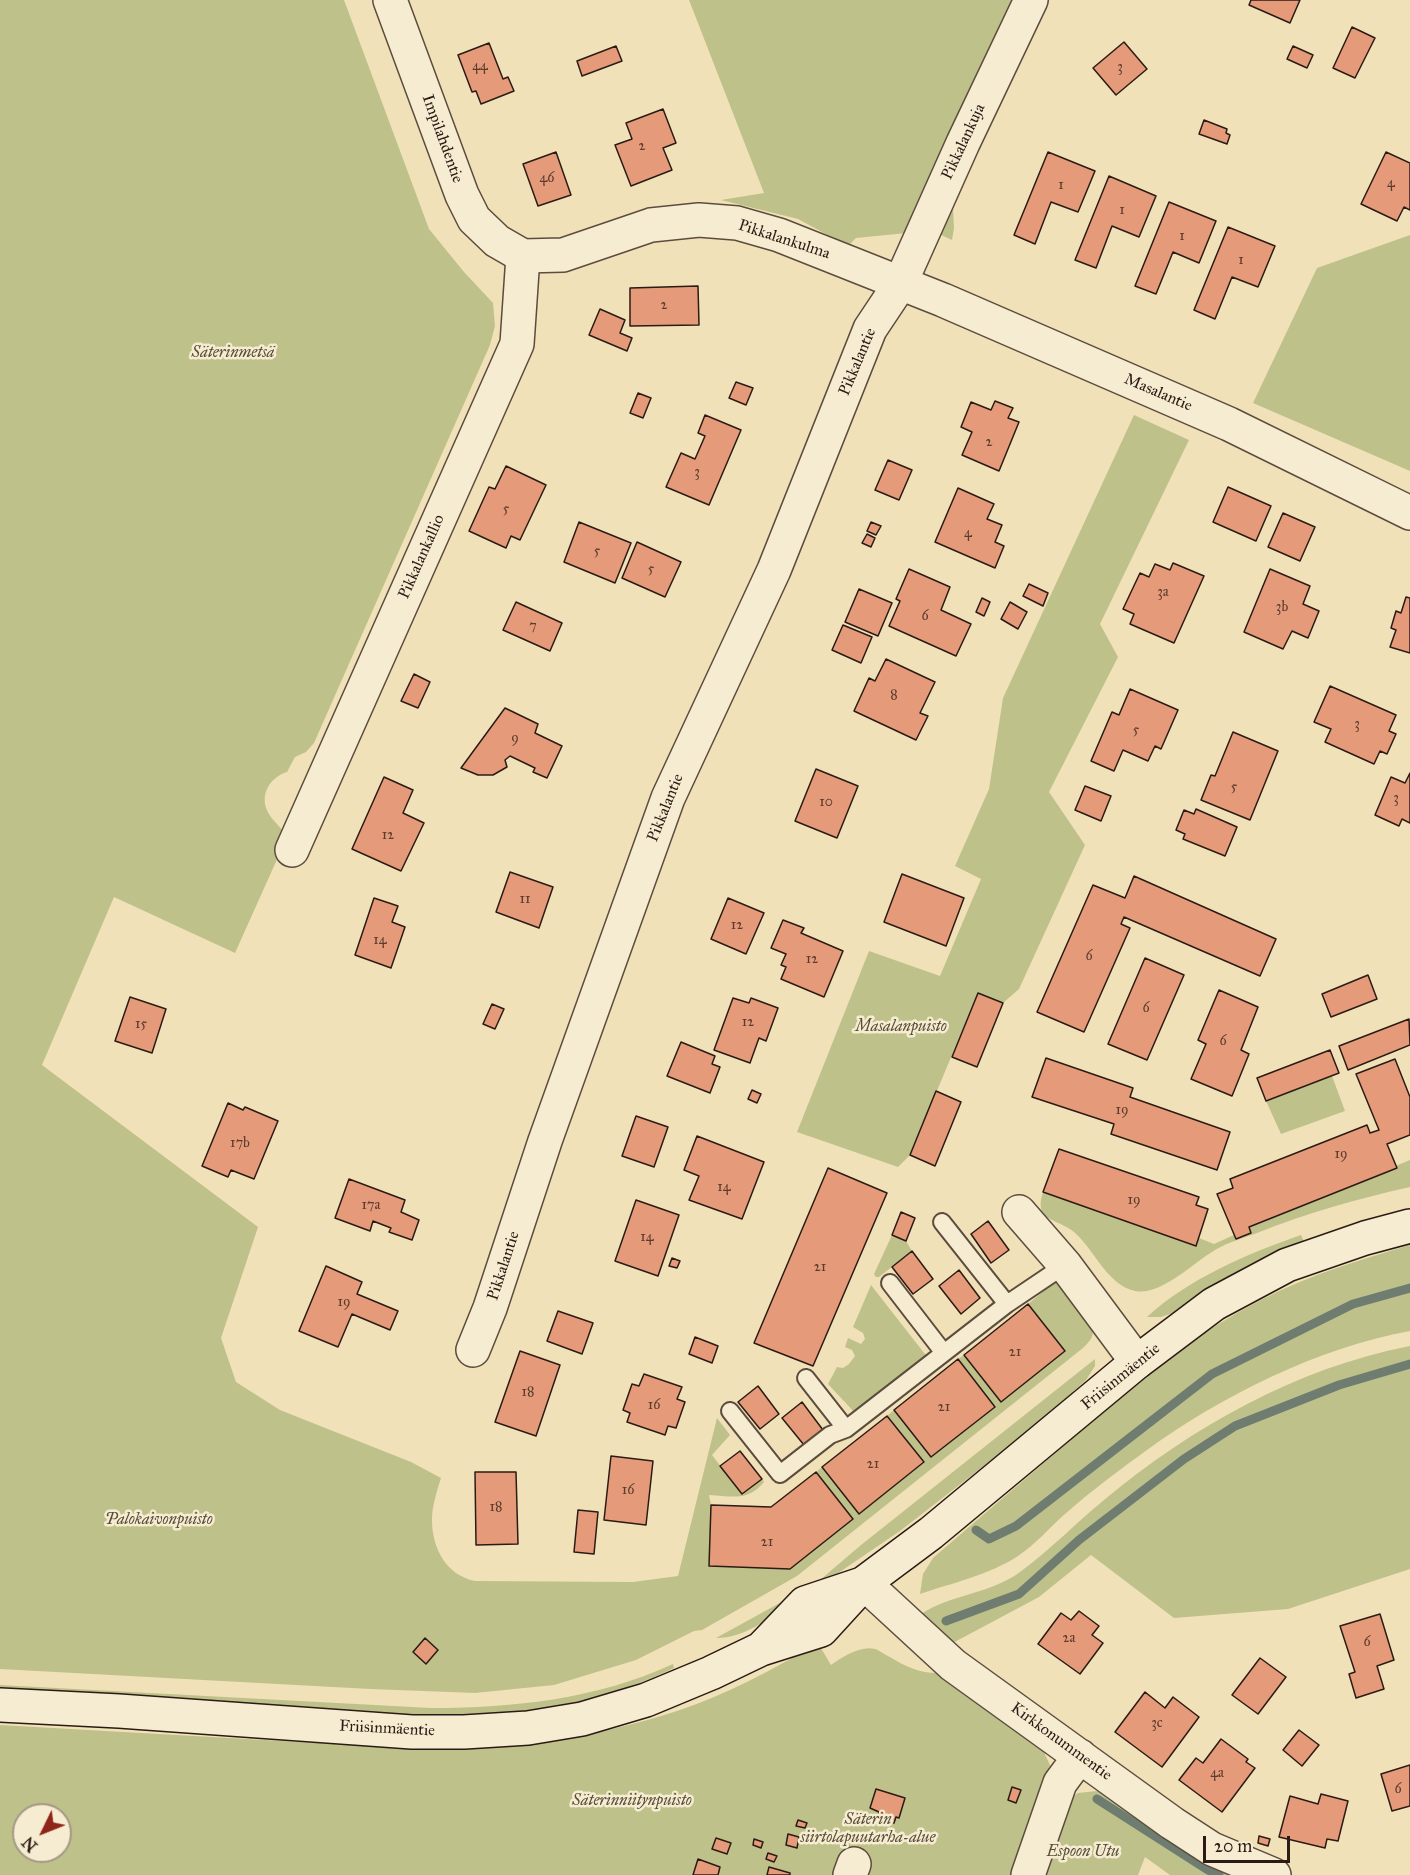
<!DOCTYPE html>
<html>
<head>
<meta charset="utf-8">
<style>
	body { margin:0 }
	#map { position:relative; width:1410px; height:1875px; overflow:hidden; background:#f1e1b8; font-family:"IM FELL Great Primer",serif }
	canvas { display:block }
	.north { position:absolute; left:12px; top:1803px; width:60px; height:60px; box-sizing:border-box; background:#f6ecd1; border:2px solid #a59886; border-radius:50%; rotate:227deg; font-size:16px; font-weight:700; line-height:24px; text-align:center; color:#2b1b15 }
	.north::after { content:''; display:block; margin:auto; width:21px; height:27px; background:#8f2418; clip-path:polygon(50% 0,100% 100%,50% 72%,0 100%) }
	.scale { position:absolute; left:1203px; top:1836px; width:87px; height:27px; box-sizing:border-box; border:3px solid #2b1b15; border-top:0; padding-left:8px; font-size:18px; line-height:21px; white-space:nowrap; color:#2b1b15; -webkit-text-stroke:4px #f6ecd1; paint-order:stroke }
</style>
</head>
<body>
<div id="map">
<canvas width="1410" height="1875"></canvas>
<div class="north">N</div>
<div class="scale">20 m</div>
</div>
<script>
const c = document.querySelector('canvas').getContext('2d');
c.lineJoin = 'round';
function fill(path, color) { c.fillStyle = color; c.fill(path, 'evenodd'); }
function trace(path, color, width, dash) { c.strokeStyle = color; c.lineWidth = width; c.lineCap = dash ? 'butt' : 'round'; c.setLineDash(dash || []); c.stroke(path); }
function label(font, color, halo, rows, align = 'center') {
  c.font = font + ' "IM FELL Great Primer",serif'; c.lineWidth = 5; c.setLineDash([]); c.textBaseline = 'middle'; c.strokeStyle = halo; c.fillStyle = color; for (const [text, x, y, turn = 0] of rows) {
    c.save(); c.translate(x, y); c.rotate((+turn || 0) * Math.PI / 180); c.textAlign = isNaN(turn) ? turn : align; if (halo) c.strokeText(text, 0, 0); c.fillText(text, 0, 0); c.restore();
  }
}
const green = new Path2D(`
	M0,0H344L429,229L464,272L493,303L495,326L490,345L314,743L306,752L295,757L287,772C270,777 258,796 269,814C273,821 280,826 284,833L283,846L235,953L114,897L42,1065L258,1227L221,1338L236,1382L280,1410L411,1462L441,1478C437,1491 432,1506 432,1520C432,1548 446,1575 475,1581L633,1582L678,1576L717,1418L730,1435L712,1455L742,1494L762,1479L764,1482C748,1502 732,1496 709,1495L711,1505L709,1566L790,1569L852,1519L816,1472L822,1467L859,1514L924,1463L887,1416L894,1410L931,1457L995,1407L958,1359L964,1355L1001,1401L1065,1351L1028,1304L1056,1281L1093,1327C1094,1337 1090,1341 1083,1348L797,1576L702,1630L694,1631L636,1660L554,1685L475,1693L370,1689L0,1669Z
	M689,0H1046L953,208L954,228L952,240L913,222L907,233L856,238L848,246L798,219L721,200L764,193Z
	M1410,235V471L1253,403L1317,268Z
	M1134,415L1189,440L1100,624L1118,657L1049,792L1085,845L1019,989L1003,1003L978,993L910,1155L898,1167L797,1132L869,951L940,976L981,879L955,866L989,789L1003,698Z
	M1332,1076L1345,1111L1281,1134L1266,1101Z
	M1410,1160V1187C1357,1199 1307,1213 1257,1233C1243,1238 1227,1243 1215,1250C1193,1263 1161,1296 1135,1291C1107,1285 1094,1249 1074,1232C1057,1218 1033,1222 1043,1192L1196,1245L1199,1238L1214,1244L1234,1235L1236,1239L1251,1233L1249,1227Z
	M892,1235L906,1241L912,1251L879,1277H876L874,1274Z
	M1301,1235L1305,1244L1173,1313L1161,1317H1147C1188,1279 1249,1253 1301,1235Z
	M1410,1245V1331C1318,1348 1223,1395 1147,1450C1119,1470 1091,1491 1065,1514C1049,1528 1035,1545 1018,1556C989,1575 952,1583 920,1594L923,1574L933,1558C986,1512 1039,1467 1092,1422C1145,1376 1198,1332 1261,1300C1309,1275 1359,1260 1410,1245Z
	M871,1285L928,1358L855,1413L828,1384L837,1367L843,1368L849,1364L855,1356L852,1350L845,1347L848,1338L861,1344L865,1339L863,1333L853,1327Z
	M1410,1346V1569L1288,1609L1174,1618L1091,1555L1039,1597L949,1645L921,1614C952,1594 990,1594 1020,1572C1050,1550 1076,1523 1104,1500C1192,1427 1296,1368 1410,1346Z
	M1095,1359V1366L1086,1380L1030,1430L900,1531L822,1584L820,1580L861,1545Z
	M787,1599L790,1604C767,1619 745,1638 716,1638Z
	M818,1643L831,1665C842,1657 861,1645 875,1649C879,1650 884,1654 888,1656C905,1666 918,1673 937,1673L1042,1748L1050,1765L1047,1783L1059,1806L1078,1793L1097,1791L1231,1875H1170L1145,1857L1138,1875H0V1725L406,1748C498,1750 589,1740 677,1711C726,1695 774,1669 818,1643ZM24,1815H60V1851H24Z
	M673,1664L674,1668C613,1697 544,1715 477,1716C412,1718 346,1711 281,1708C188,1703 94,1698 0,1693V1685L431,1708C514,1708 597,1699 673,1664Z`);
const stream = new Path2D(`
	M976,1530L989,1539L1016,1526L1212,1374L1353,1304L1410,1288
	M946,1621L1019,1594L1079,1540L1184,1459L1235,1426L1339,1385L1410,1364
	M1097,1799L1208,1870L1219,1875`);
const building = new Path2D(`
	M1251,0H1300L1290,23L1249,5Z
	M1352,27L1375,38L1355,78L1333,68Z
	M1124,42L1147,69L1116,95L1093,68Z
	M489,43L503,79L508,77L514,91L481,104L476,91L472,92L458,55Z
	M616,46L622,61L582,76L577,61Z
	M1293,46L1313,55L1307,68L1287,59Z
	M663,109L676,143L663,148L672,170L631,186L615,145L632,139L626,123Z
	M1204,120L1227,129L1226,133L1230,135L1227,144L1199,134Z
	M556,152L571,195L538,206L523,164Z
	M1048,152L1095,171L1078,212L1051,202L1035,244L1014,235Z
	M1386,152L1410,163V210L1404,207L1397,221L1361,204Z
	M1109,176L1156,196L1139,237L1112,226L1096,268L1075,260Z
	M1169,202L1216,221L1199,263L1173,252L1156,294L1135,286Z
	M1228,227L1275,246L1258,287L1232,277L1215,319L1194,310Z
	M698,286L699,325L630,326V288Z
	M600,309L625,320L620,333L632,338L627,351L589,335Z
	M736,382L753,388L746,405L729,398Z
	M638,393L651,398L643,418L630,413Z
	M995,401L1013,408L1008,418L1019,422L999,471L962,455L972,432L961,427L971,402L991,410Z
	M705,415L741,430L709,505L666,487L681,453L695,459L705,436L698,433Z
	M888,460L912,470L899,500L875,490Z
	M506,466L546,485L520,540L511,536L506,548L469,531L489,487L495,489Z
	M1228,487L1271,506L1256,541L1213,522Z
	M958,488L994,504L987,519L1002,525L995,542L1004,546L995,568L935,542Z
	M1283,513L1315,527L1300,561L1268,547Z
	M579,522L631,543L615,583L564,562Z
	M871,522L881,526L876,535L867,531Z
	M867,534L875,538L871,547L862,543Z
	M637,542L681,562L665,597L622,578Z
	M1173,563L1204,576L1174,643L1130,624L1134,614L1123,609L1140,573L1149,577L1155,564L1170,570Z
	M909,569L950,587L941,610L971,624L956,656L889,626L900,601L896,599Z
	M1270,569L1310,586L1303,604L1319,611L1308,638L1292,631L1283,649L1244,632Z
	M1029,584L1048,593L1043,606L1023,596Z
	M859,589L892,603L878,636L845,622Z
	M1406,597L1410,598V653L1390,647L1396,630L1391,628L1396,611L1401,613Z
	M982,598L990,602L984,616L976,612Z
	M516,602L562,623L550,651L503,630Z
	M1010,602L1027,612L1018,629L1001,619Z
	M843,625L872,637L861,663L832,650Z
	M886,659L935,682L920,713L928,716L916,740L854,711L869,678L875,681Z
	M414,674L430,682L418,708L401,701Z
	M1330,686L1396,715L1389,731L1396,734L1387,754L1380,751L1374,764L1325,742L1331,729L1314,722Z
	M1130,689L1178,710L1161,749L1155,746L1148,761L1123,750L1114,771L1091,761L1112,712L1119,715Z
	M505,708L538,724L535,733L562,746L547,778L533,772L535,768L510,756L505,760L507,767L493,775H478L461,768Z
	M1233,732L1278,751L1250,820L1201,800L1211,775L1215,776Z
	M816,769L858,786L837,838L795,821Z
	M1410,773V823L1402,819L1399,826L1375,815L1391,777L1405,783Z
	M384,777L413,790L403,813L424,823L401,871L352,849Z
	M1085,786L1111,796L1101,821L1075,810Z
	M1196,809L1237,827L1225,856L1183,839L1185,834L1176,830L1184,810L1194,814Z
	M510,872L553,887L539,928L496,912Z
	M902,874L964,898L946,946L884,922Z
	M1134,876L1276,939L1260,976L1124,917L1121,924L1130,928L1084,1032L1037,1012L1093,885L1125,898Z
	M374,898L398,906L392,922L405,927L391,968L355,955Z
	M728,898L764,913L746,954L711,939Z
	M783,920L804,928L801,933L843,951L824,997L781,979L786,967L781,965L786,954L771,948Z
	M1145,958L1184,975L1147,1060L1108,1044Z
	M1368,975L1377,999L1331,1017L1322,994Z
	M1219,990L1258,1007L1241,1050L1249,1054L1232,1096L1191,1079L1206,1044L1198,1040Z
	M978,993L1003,1003L977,1067L952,1057Z
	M130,997L166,1009L152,1053L115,1041Z
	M733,998L749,1003L751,998L778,1008L766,1041L759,1038L750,1063L714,1050Z
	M492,1004L504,1009L495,1029L483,1024Z
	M1409,1019L1410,1045L1348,1070L1339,1046Z
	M681,1042L715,1056L712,1064L720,1067L710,1093L667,1076Z
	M1330,1050L1339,1073L1266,1101L1257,1078Z
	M1046,1058L1133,1088L1130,1097L1230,1132L1217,1170L1111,1134L1114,1124L1032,1097Z
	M1395,1059L1410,1097V1135L1387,1144L1397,1168L1249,1227L1251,1233L1236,1239L1217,1194L1233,1188L1230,1179L1367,1125L1370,1133L1379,1130L1356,1074Z
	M752,1090L761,1094L757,1103L748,1099Z
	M936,1091L961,1102L935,1166L910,1155Z
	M228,1103L243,1110L245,1107L278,1121L254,1179L231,1170L228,1177L202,1166Z
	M636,1116L668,1127L654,1167L622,1156Z
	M697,1136L764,1162L742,1219L689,1200L699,1176L684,1170Z
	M1059,1149L1199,1197L1196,1205L1208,1209L1196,1246L1043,1192Z
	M828,1168L887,1193L813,1366L754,1343Z
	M349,1179L405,1200L401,1212L419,1220L412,1240L389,1232L391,1228L373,1221L370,1231L335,1218Z
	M636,1200L679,1215L658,1276L615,1261Z
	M901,1212L915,1218L906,1241L892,1235Z
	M988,1221L1009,1250L991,1263L971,1234Z
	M912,1251L933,1279L913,1294L892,1267Z
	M672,1258L680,1261L677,1268L669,1266Z
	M326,1266L362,1282L357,1294L398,1311L390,1330L352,1314L338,1347L299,1331Z
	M959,1270L980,1298L961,1314L939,1286Z
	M1028,1304L1065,1351L1001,1402L964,1355Z
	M558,1311L593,1323L582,1354L547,1341Z
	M695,1337L718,1346L712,1363L689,1354Z
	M520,1351L560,1365L536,1436L495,1422Z
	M958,1359L995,1407L931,1457L894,1410Z
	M644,1374L682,1387L677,1399L685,1402L676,1428L668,1426L665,1435L627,1422L630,1413L623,1410L632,1384L639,1386Z
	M758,1386L779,1414L760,1429L738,1402Z
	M802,1402L823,1430L804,1445L782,1418Z
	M887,1416L924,1462L859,1514L822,1467Z
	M740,1451L762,1479L742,1494L720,1466Z
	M611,1456L653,1461L646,1525L604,1520Z
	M475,1472H516L518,1544L476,1545Z
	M816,1472L853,1519L790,1569L709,1566L711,1505L771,1507Z
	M578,1510L598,1512L594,1554L574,1552Z
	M1079,1611L1099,1626L1092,1635L1103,1643L1080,1674L1038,1644L1061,1613L1071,1620Z
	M1380,1614L1394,1660L1377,1666L1384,1689L1356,1698L1349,1674L1355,1672L1340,1626Z
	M425,1638L438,1650L426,1664L413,1652Z
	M1260,1658L1286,1677L1258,1714L1232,1695Z
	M1145,1692L1165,1708L1173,1697L1199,1717L1162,1767L1115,1732Z
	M1299,1730L1319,1745L1302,1766L1283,1750Z
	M1221,1739L1248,1759L1246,1762L1255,1768L1222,1812L1179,1780L1196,1758L1203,1763Z
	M1410,1765V1806L1392,1811L1381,1774Z
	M1012,1787L1021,1790L1016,1803L1008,1800Z
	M876,1789L905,1798L899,1818L896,1817L894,1823L877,1818L879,1812L870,1808Z
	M1321,1794L1348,1801L1338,1841L1327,1839L1325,1848L1279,1837L1290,1796L1318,1804Z
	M798,1820L807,1823L805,1828L796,1826Z
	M788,1834L799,1837L797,1848L786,1845Z
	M1259,1836L1270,1839L1268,1846L1258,1843Z
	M716,1838L731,1843L727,1854L712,1849Z
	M754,1839L763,1842L761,1848L753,1845Z
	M768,1853L777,1856L774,1862L766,1859Z
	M698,1859L720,1867L718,1875H693Z
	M769,1867L790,1873V1875H767Z`);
const service = new Path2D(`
	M942,1222L1007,1304
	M890,1283L944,1353
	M806,1378L846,1429
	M730,1411L780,1474L830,1435L846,1429L1007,1304L1065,1265`);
const minor = new Path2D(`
	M292,850L517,344L523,256
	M1019,1212L1065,1265L1137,1362
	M473,1350L490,1308L545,1141L668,798L774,570L870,329L900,284L963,143L1031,0
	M864,1583L953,1665L1172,1823L1212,1849L1274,1875
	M850,1875L854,1864
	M1028,1875L1060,1783L1080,1756`);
const tertiary = new Path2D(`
	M390,0L462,195L474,219L497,241L523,256L563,255L651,225L699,220L737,223L779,235L943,300L1229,424L1410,513`);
const secondary = new Path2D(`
	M762,1648L805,1603L862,1584
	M0,1705L119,1711L412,1732H464L528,1728L582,1719L646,1700L711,1673L761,1649L821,1630L864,1583L931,1533L1137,1362L1214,1304L1287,1265L1365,1238L1410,1226`);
const numberNames = [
	["44",480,67],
	["3",1120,68],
	["2",642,147],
	["46",547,179],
	["4",1391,184],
	["1",1061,186],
	["1",1122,211],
	["1",1182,237],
	["1",1241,261],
	["2",664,306],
	["2",989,443],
	["3",697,473],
	["5",506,510],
	["4",968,534],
	["5",597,552],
	["5",651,570],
	["3a",1163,593],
	["3b",1282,608],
	["6",925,617],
	["7",533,627],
	["8",894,696],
	["3",1357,725],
	["5",1136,731],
	["9",515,739],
	["5",1234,788],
	["3",1396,799],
	["10",826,803],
	["12",388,836],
	["11",525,900],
	["12",737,926],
	["14",380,941],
	["6",1089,957],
	["12",812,960],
	["6",1146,1009],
	["12",748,1023],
	["15",141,1025],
	["6",1223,1042],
	["19",1122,1111],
	["17b",240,1144],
	["19",1341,1155],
	["14",724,1188],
	["19",1134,1201],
	["17a",371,1206],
	["14",647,1238],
	["21",820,1268],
	["19",344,1303],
	["21",1015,1353],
	["18",528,1393],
	["16",654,1406],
	["21",944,1408],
	["21",873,1465],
	["16",628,1491],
	["18",496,1508],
	["21",767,1543],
	["2a",1069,1639],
	["6",1367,1643],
	["3c",1157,1724],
	["4a",1217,1774],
	["6",1398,1790]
];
const streetNames = [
	["Impilahdentie",442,139,70],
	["Pikkalankuja",964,142,-65],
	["Pikkalankulma",784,240,18],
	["Pikkalantie",858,362,-67],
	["Masalantie",1158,393,23],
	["Pikkalankallio",422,557,-66],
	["Pikkalantie",666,808,-68],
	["Pikkalantie",504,1266,-72],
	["Friisinmäentie",1121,1377,-39],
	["Friisinmäentie",387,1729,3],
	["Kirkkonummentie",1061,1742,36]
];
const parkNames = [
	["Säterinmetsä",233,353],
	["Masalanpuisto",901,1027],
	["Palokaivonpuisto",159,1520],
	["Säterinniitynpuisto",632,1801],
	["Säterin",868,1820],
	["siirtolapuutarha-alue",868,1838],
	["Espoon Utu",1083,1852]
];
fill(green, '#bfc18b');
trace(stream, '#6e7d70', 9);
fill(building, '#e59b79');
trace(building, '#2b1b15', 1.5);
trace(service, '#5c4c3e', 20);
trace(minor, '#5c4c3e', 36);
trace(tertiary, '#5c4c3e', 36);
trace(secondary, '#2b1b15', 36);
trace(service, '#f6ecd1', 16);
trace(minor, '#f6ecd1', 33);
trace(tertiary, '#f6ecd1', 33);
trace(secondary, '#f6ecd1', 33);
label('14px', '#5a3b2e', null, numberNames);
label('16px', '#2b1b15', '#f6ecd1', streetNames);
label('italic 16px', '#574d38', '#f6ecd1', parkNames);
</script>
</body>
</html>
